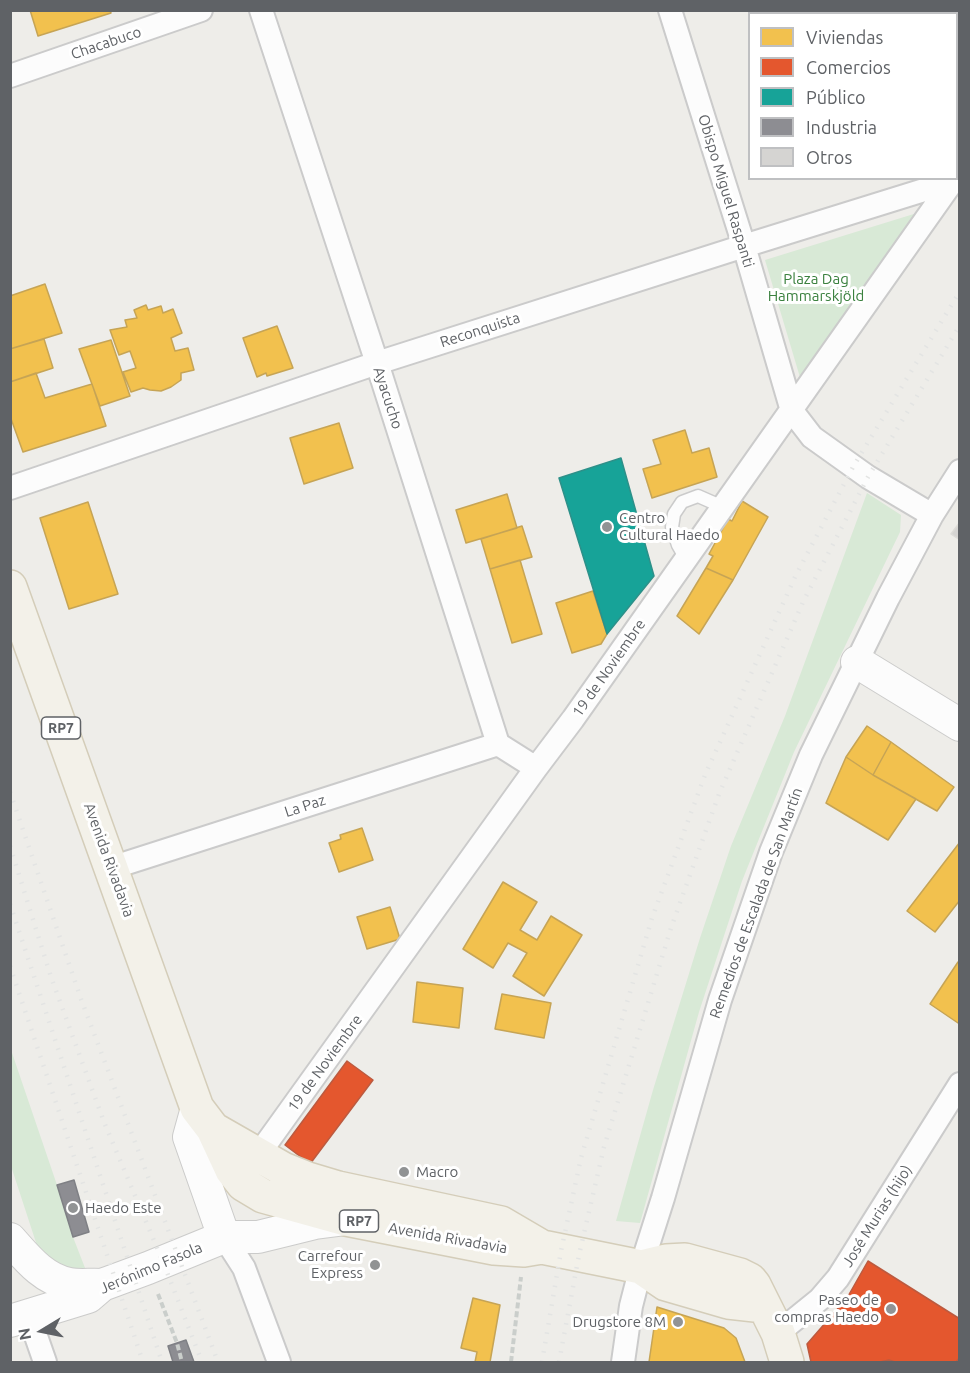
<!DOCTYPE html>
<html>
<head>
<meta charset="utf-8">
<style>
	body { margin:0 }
	#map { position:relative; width:970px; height:1373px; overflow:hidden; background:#eeede9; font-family:Ubuntu,sans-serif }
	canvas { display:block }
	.frame { position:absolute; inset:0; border:12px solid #5f6266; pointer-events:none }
	.legend { position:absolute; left:748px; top:12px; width:210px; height:168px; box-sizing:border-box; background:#fff; border:2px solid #bfc0c2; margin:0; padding:8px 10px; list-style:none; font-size:18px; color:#5f6266 }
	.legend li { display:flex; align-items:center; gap:12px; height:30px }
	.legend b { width:30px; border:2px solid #bfc0c2 }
	.north { position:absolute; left:12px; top:1301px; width:60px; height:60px; -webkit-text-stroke:4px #fff; paint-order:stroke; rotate:260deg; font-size:16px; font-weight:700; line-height:24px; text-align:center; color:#5f6266 }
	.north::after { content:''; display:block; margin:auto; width:21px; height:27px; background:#5f6266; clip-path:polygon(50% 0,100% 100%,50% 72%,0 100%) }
</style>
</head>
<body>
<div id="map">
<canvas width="970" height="1373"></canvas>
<div class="frame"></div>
<ul class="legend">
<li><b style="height:16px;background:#f2c14e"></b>Viviendas</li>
<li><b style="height:16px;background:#e4572e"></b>Comercios</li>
<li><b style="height:16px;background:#17a398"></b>Público</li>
<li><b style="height:16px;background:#8d8d92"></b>Industria</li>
<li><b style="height:16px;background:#d5d4d2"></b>Otros</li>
</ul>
<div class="north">N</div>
</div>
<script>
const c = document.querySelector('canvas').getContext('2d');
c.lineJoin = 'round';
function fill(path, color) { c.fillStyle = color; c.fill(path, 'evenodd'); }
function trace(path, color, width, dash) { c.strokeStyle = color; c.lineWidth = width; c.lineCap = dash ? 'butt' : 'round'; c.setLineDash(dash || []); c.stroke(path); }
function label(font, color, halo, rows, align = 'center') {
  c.font = font + ' Ubuntu,sans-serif'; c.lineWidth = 6; c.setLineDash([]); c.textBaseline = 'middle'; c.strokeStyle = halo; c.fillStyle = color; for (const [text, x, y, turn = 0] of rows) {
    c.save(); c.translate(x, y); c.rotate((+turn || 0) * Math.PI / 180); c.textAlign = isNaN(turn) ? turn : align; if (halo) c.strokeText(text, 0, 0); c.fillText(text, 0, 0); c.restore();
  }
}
const green = new Path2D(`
	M917,213L802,384L765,260Z
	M867,493L901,515L900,532L794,752L742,881L699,1012L640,1223L616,1221L653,1090L700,938L731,846L785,716Z
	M10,1047L57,1185L73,1237L87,1273L43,1264L11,1166Z`);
const homes = new Path2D(`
	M30,10H110L111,13L38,36Z
	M45,284L62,333L10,349V296Z
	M146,305L148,310L161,306L163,313L173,309L182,333L171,338L175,351L188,348L194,370L181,373V380L171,387L161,391L150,390L143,388L131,392L123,372L136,368L130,351L119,355L110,330L127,327L125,320L137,318L134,310Z
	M277,326L293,368L267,376L266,373L257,377L243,338Z
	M44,339L53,368L10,382V349Z
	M111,340L130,396L100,406L79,349Z
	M36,373L45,398L92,384L106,426L23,452L10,416V382Z
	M339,423L353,468L304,484L290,438Z
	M685,430L692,453L709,448L717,477L652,498L643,469L661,464L653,440Z
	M507,494L517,528L466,543L456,510Z
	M742,501L768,517L733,580L706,568L713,556L709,554L728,519L732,521Z
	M88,502L118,594L69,609L40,518Z
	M522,526L532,557L490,569L481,539Z
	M520,560L542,634L512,643L490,569Z
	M706,568L733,580L699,634L677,616Z
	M593,591L607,634L601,644L572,653L556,603Z
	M867,726L891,742L873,775L846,757Z
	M891,742L954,787L937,811L873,775Z
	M846,757L873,775L916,799L888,840L826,803Z
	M362,828L373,860L339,872L329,843L341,839L340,835Z
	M960,842V900L935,932L907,911Z
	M503,882L537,902L520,930L537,940L551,916L582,935L544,996L513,976L527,953L508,943L493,968L463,949Z
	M390,907L400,939L367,949L357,917Z
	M958,962L960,963V1021L958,1023L930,1004Z
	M417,982L463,988L459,1028L413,1022Z
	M502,994L551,1003L544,1038L495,1029Z
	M473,1298L500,1305L490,1362H475L477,1352L461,1348Z
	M657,1307L724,1328L736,1338L745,1362H649Z`);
const shops = new Path2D(`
	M347,1061L373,1080L310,1164L285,1145Z
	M868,1261L960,1319V1357L956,1362H895L889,1360L880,1362H811L807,1344L847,1298Z`);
const public = new Path2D(`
	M621,458L654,576L607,634L559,478Z`);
const industry = new Path2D(`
	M74,1180L89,1232L73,1237L57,1185Z
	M186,1340L194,1362H173L168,1346Z`);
const building = new Path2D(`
	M960,522V540L951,534Z`);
const path = new Path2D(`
	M158,1294L177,1343L182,1362
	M511,1362L521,1277`);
const lane = new Path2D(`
	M686,559L678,545L672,527L674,514L682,502L698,496L723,507`);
const street = new Path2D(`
	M261,10L377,363L498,744L536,768
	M670,10L744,246L792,411L812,437L868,477L932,515
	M10,76L201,10
	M10,488L377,363L744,246L953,181
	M111,868L498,744
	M258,1155L536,768L573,719L955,178
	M224,1237L244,1268L279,1362
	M29,1316L45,1362
	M778,1333L820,1299L838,1278L960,1084
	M623,1362L631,1306L641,1267L663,1198L720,1000L771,852L811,755L888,598L932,515L960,471`);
const secondary = new Path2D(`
	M857,662L960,725
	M197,1108L189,1137L224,1237
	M10,1239C27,1258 43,1279 69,1284C80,1286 92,1284 102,1285
	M10,1321L88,1297L102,1285L148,1268L224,1237H258L315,1223L346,1219`);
const primary = new Path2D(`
	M10,587L197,1108L213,1129L232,1170L243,1184L263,1196L346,1219L494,1248L524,1250L542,1247L641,1267L666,1261L685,1260L740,1275L750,1280L754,1285L778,1333L787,1362
	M213,1129L283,1169L308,1179L338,1188L501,1223L542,1247
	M641,1267L666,1284L728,1302L764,1306`);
const rail = new Path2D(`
	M10,792L81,999L218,1362
	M10,846L51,977L104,1122L163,1262L202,1362
	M10,904L162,1362
	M10,966L143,1362
	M542,1362L561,1251L581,1158L652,918L705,775L795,577L853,467L960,291
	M559,1362L579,1255L604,1147L671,928L719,794L803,602L868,477L960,325`);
const markers = [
	[607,527,6,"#919394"],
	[404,1172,6,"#919394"],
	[73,1208,6,"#919394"],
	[375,1265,6,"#919394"],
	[891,1309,6,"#919394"],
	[678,1322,6,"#919394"]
];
const shields = [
	[61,728,39],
	[359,1221,39]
];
const shieldNames = [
	["RP7",61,728],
	["RP7",359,1221]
];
const streetNames = [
	["Chacabuco",106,43,-19],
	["Obispo Miguel Raspanti",726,191,73],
	["Reconquista",480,330,-18],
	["Ayacucho",388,398,72],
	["19 de Noviembre",609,668,-55],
	["La Paz",305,806,-18],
	["Avenida Rivadavia",109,860,70],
	["Remedios de Escalada de San Martín",756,903,-70],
	["19 de Noviembre",325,1063,-54],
	["José Murias (hijo)",877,1216,-58],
	["Avenida Rivadavia",448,1238,10],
	["Jerónimo Fasola",151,1268,-23]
];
const parkNames = [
	["Plaza Dag",816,279],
	["Hammarskjöld",816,296]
];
const poiNames = [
	["Centro",619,518],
	["Cultural Haedo",619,535],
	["Macro",416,1172],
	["Haedo Este",85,1208],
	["Carrefour",363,1256,"right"],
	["Express",363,1273,"right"],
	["Paseo de",879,1300,"right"],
	["compras Haedo",879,1317,"right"],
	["Drugstore 8M",666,1322,"right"]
];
fill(green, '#d8e9d6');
fill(homes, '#f2c14e');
trace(homes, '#c6a455', 1.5);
fill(shops, '#e4572e');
trace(shops, '#bc5a3f', 1.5);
fill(public, '#17a398');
trace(public, '#2d9089', 1.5);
fill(industry, '#8d8d92');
trace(industry, '#7f8085', 1.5);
fill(building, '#d5d4d2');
trace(building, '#dddcd8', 1.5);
trace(lane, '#cbcbcb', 15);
trace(street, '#cbcbcb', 26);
trace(secondary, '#cbcbca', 34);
trace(primary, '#d4cdb9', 36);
trace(path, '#cacecb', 4, [6, 3]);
trace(lane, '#fcfcfc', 12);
trace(street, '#fcfcfc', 22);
trace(secondary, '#fcfcfc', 32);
trace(primary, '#f3f1e9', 33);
trace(rail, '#e3e4e3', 4.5, [1.5, 8]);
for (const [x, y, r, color] of markers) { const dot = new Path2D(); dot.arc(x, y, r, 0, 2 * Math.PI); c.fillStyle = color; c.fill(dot); trace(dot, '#fff', 2); }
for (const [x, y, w] of shields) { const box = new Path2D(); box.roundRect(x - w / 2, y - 11, w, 22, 4.5); c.fillStyle = '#fff'; c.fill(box); trace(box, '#5f6266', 1.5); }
label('bold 14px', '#5f6266', null, shieldNames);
label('15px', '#5f6266', '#fff', streetNames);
label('15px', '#3b813f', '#fff', parkNames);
label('15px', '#5f6266', '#fff', poiNames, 'left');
</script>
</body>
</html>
